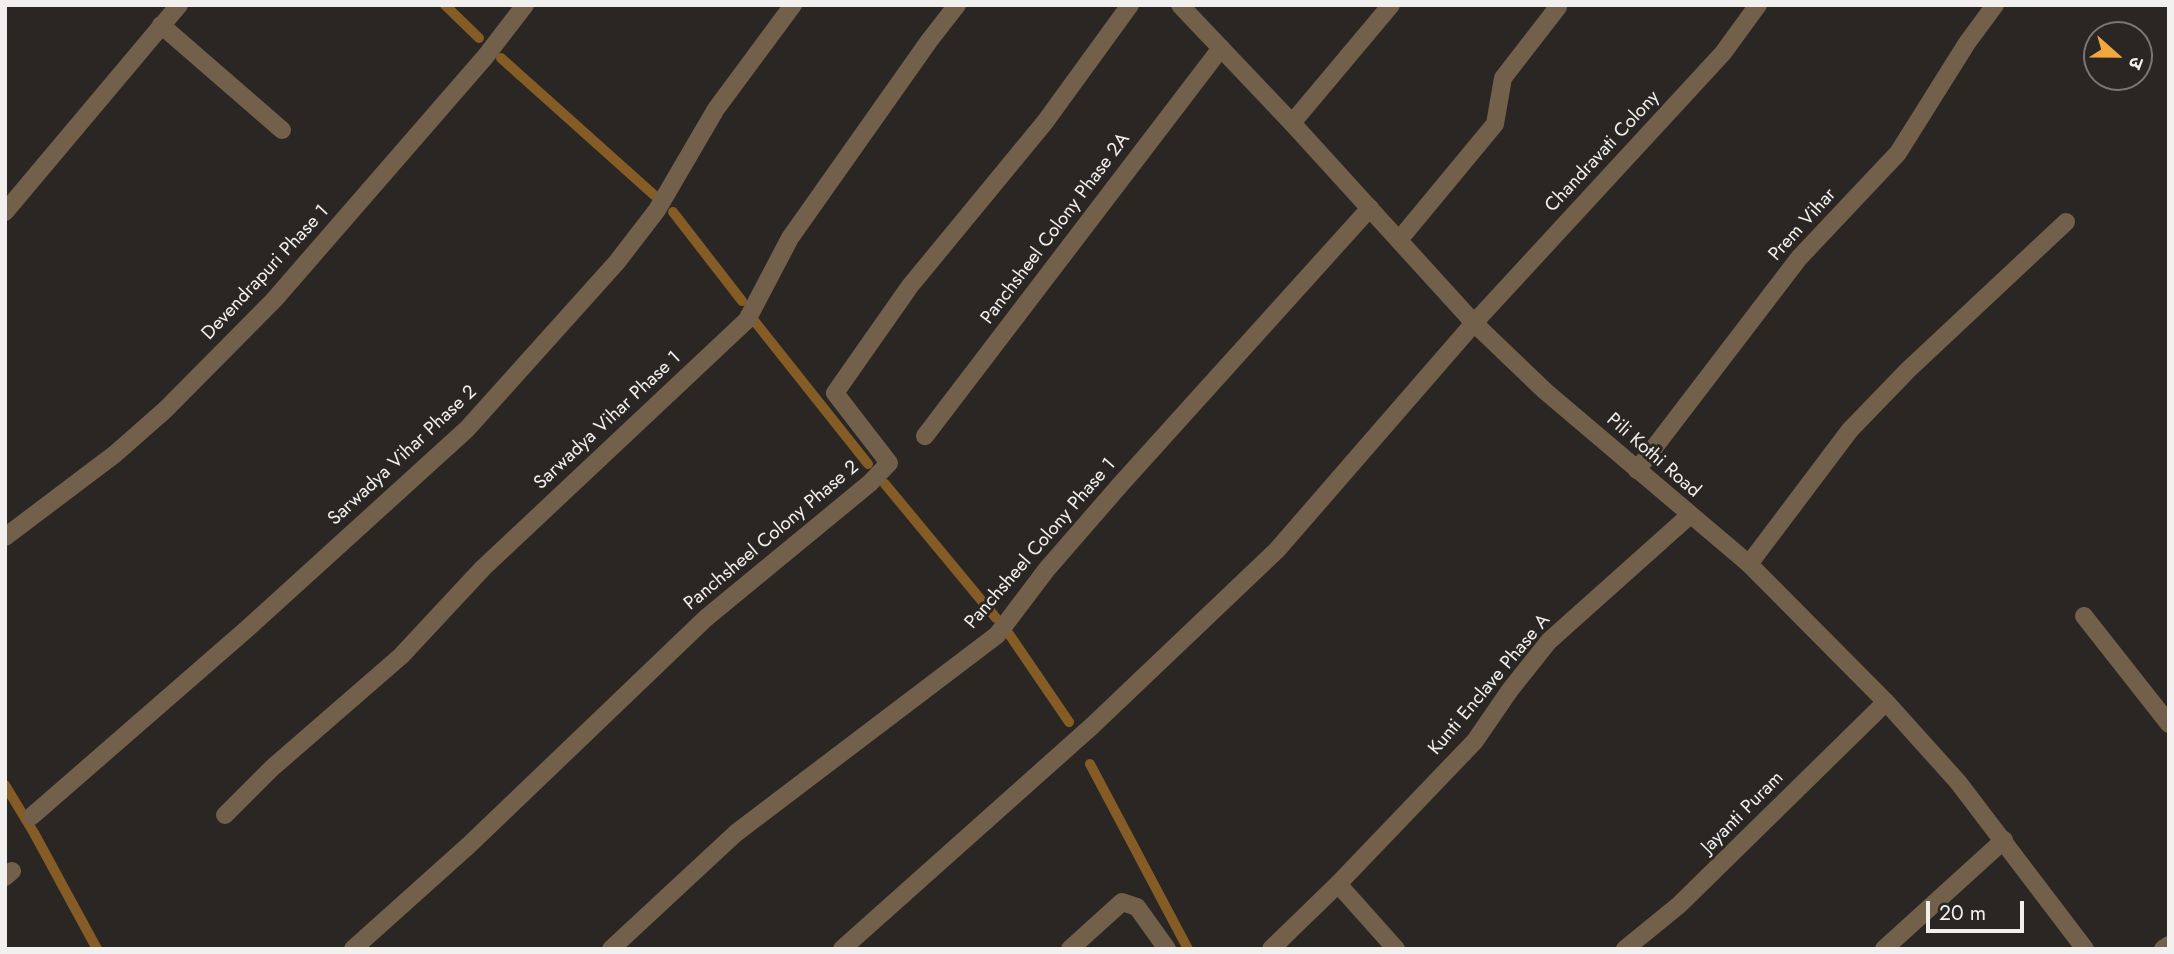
<!DOCTYPE html>
<html>
<head>
<meta charset="utf-8">
<style>
	body { margin:0 }
	#map { position:relative; width:2174px; height:954px; overflow:hidden; background:#292623; font-family:Jost,"Noto Sans Devanagari",sans-serif }
	canvas { display:block }
	.frame { position:absolute; inset:0; border:7px solid #f2f0ee; pointer-events:none }
	.north { position:absolute; left:2083px; top:21px; width:70px; height:70px; box-sizing:border-box; background:#292623; border:2px solid #797774; border-radius:50%; rotate:111deg; font-size:19px; font-weight:700; line-height:28px; text-align:center; color:#f2f0ee }
	.north::after { content:''; display:block; margin:auto; width:24px; height:32px; background:#f1a63f; clip-path:polygon(50% 0,100% 100%,50% 72%,0 100%) }
	.scale { position:absolute; left:1926px; top:901px; width:98px; height:32px; box-sizing:border-box; border:4px solid #f2f0ee; border-top:0; padding-left:9px; font-size:21px; line-height:24px; white-space:nowrap; color:#f2f0ee; -webkit-text-stroke:5px #292623; paint-order:stroke }
</style>
</head>
<body>
<div id="map">
<canvas width="2174" height="954"></canvas>
<div class="frame"></div>
<div class="north">उ</div>
<div class="scale">20 m</div>
</div>
<script>
const c = document.querySelector('canvas').getContext('2d');
c.lineJoin = 'round';
function trace(path, color, width, dash) { c.strokeStyle = color; c.lineWidth = width; c.lineCap = dash ? 'butt' : 'round'; c.setLineDash(dash || []); c.stroke(path); }
function label(font, color, halo, rows, align = 'center') {
  c.font = font + ' Jost,sans-serif'; c.lineWidth = 6; c.setLineDash([]); c.textBaseline = 'middle'; c.strokeStyle = halo; c.fillStyle = color; for (const [text, x, y, turn = 0] of rows) {
    c.save(); c.translate(x, y); c.rotate((+turn || 0) * Math.PI / 180); c.textAlign = isNaN(turn) ? turn : align; if (halo) c.strokeText(text, 0, 0); c.fillText(text, 0, 0); c.restore();
  }
}
const stream = new Path2D(`
	M445,5L479,38
	M501,58L654,195
	M673,212L742,301
	M752,318L868,464
	M885,484L996,618
	M1009,634L1069,722
	M1090,764L1188,949
	M5,785L34,833L97,949`);
const minor = new Path2D(`
	M161,25L282,130
	M1292,123L1391,5
	M5,212L179,5
	M1399,240L1495,124L1503,78L1558,7
	M925,436L1221,48
	M1637,470L1799,258L1898,153L1967,43L1995,5
	M5,537L115,454L165,410L274,300L485,57L525,5
	M1749,564L1850,430L1908,370L2066,222
	M2084,616L2169,724
	M225,815L272,768L401,656L483,568L747,320L790,238L929,41L957,5
	M32,816L248,628L467,429L617,262L657,210L716,109L793,5
	M5,877L12,871
	M1338,884L1396,949
	M353,949L469,845L706,618L870,483L889,463L835,393L910,286L1045,122L1130,5
	M611,949L736,833L997,635L1047,569L1120,485L1370,208
	M842,949L1092,726L1277,550L1474,323L1723,53L1758,5
	M1070,949L1122,902L1137,907L1167,949
	M1271,949L1338,884L1475,741L1510,690L1549,641L1690,515
	M1625,949L1679,905L1886,702
	M1884,949L2004,840
	M2163,949L2169,945`);
const tertiary = new Path2D(`
	M1180,5L1292,123L1474,323L1545,391L1749,564L1886,702L1958,782L2085,949`);
const streetNames = [
	["Chandravati Colony",1603,152,-47],
	["Prem Vihar",1803,225,-48],
	["Panchsheel Colony Phase 2A",1056,229,-53],
	["Devendrapuri Phase 1",266,273,-47],
	["Sarwadya Vihar Phase 1",608,421,-43],
	["Sarwadya Vihar Phase 2",403,456,-43],
	["Pili Kothi Road",1653,456,41],
	["Panchsheel Colony Phase 2",772,536,-40],
	["Panchsheel Colony Phase 1",1041,544,-49],
	["Kunti Enclave Phase A",1490,685,-50],
	["Jayanti Puram",1743,813,-45]
];
trace(stream, '#855c25', 10);
trace(minor, '#73604b', 18);
trace(tertiary, '#73604b', 18);
label('19px', '#f2f0ee', '#292623', streetNames);
</script>
</body>
</html>
